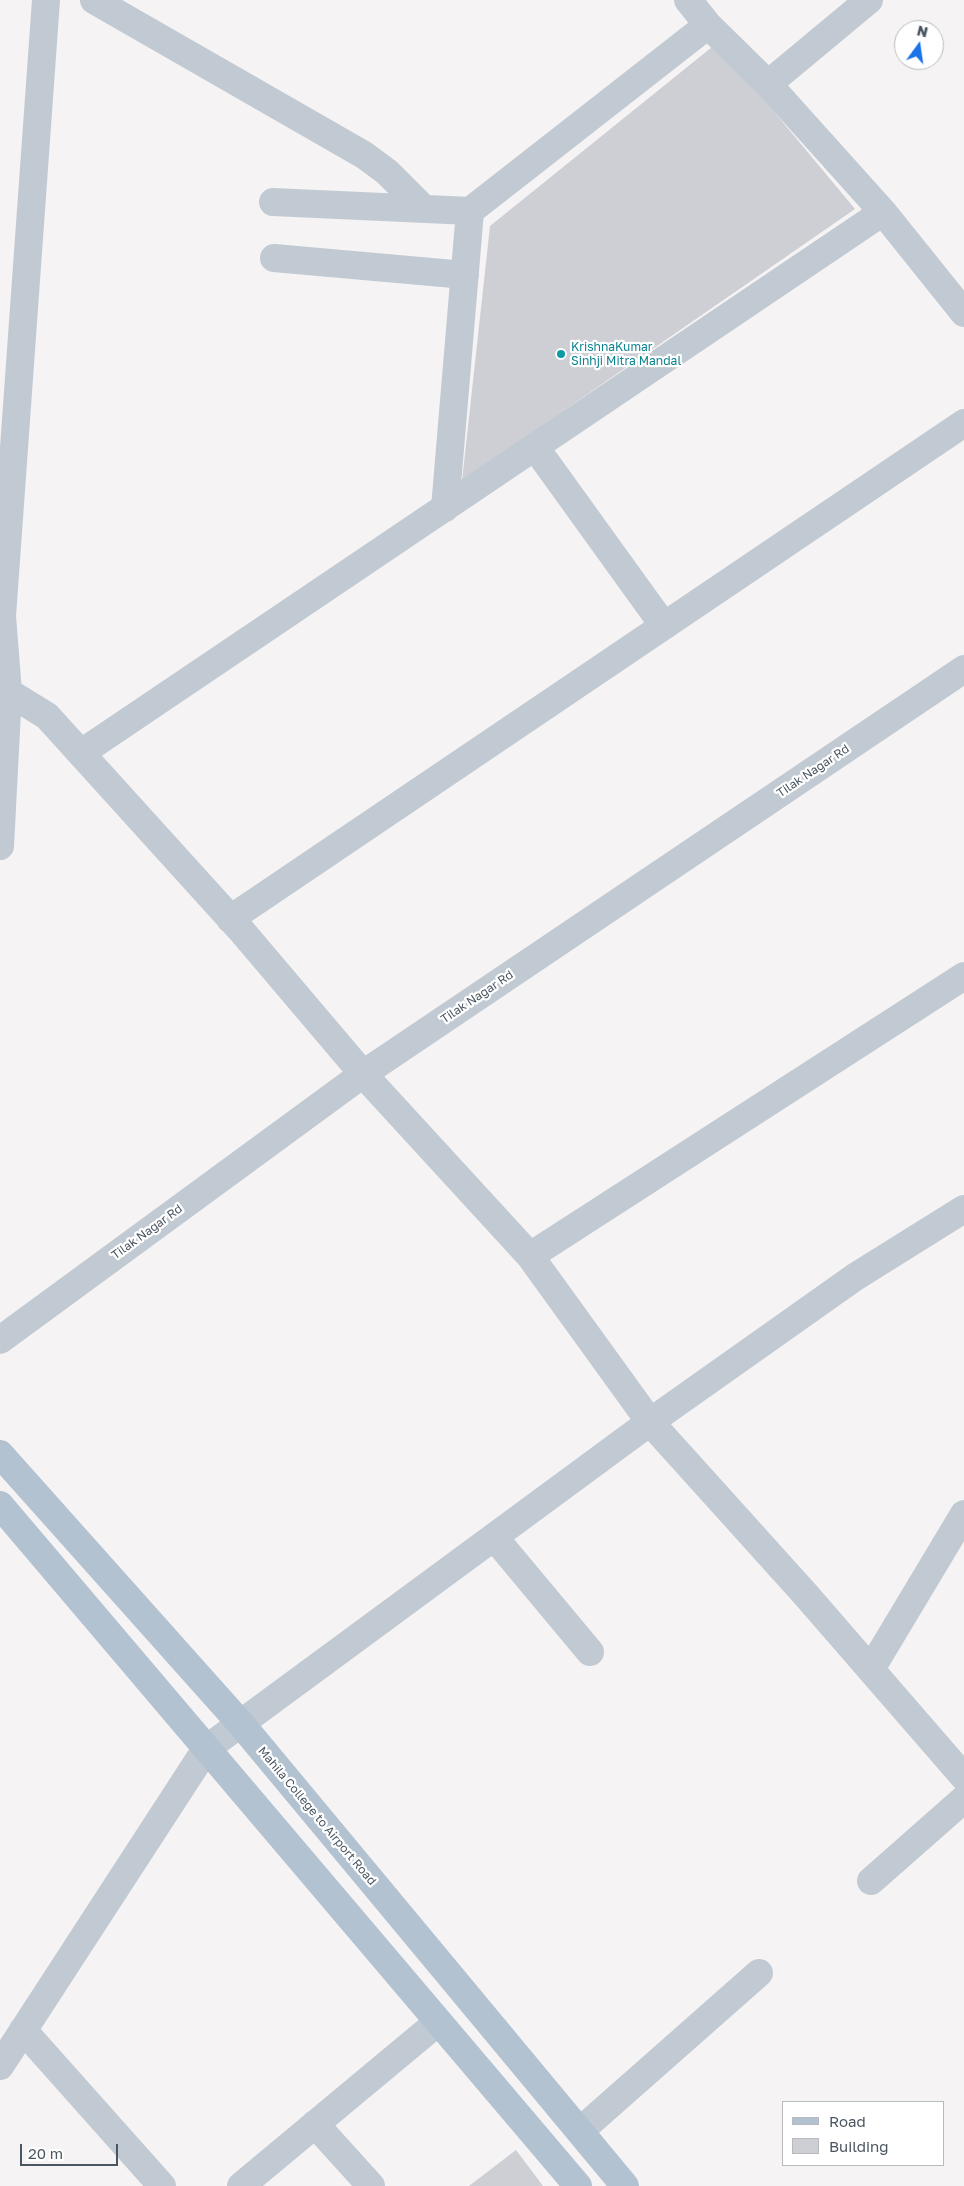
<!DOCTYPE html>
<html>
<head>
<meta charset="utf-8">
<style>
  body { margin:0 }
  #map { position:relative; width:964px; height:2186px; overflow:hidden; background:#f5f3f3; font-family:"Golos Text",sans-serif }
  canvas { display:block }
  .legend { position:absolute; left:782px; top:2101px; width:162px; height:65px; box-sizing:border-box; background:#fff; border:1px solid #b7bbc0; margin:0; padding:6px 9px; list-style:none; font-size:15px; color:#4a5661 }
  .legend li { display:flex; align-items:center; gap:10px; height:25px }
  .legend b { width:25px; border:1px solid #b7bbc0 }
  .north { position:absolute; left:894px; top:20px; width:50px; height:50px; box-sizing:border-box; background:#fff; border:1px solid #b7bbc0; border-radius:50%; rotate:14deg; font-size:14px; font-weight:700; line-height:20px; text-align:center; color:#4a5661 }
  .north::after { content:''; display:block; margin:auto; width:18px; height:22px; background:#1a73e8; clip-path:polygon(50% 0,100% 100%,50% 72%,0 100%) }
  .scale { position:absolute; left:20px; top:2144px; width:98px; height:22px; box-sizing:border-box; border:2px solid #4a5661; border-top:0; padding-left:6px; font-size:15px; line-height:18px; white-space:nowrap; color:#4a5661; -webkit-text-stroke:4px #fff; paint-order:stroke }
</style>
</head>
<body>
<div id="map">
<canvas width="964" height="2186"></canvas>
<ul class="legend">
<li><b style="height:6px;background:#b3c2d1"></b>Road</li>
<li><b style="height:14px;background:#cdcfd5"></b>Building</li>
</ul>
<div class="north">N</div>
<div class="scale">20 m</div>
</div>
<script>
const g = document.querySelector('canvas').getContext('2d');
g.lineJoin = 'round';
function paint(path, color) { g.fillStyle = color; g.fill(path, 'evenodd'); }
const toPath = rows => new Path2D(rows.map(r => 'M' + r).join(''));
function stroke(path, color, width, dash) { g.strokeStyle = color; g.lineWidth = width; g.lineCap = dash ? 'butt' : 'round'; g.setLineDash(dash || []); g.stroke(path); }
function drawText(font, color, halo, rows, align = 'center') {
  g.font = font + ' "Golos Text",sans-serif'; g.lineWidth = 4.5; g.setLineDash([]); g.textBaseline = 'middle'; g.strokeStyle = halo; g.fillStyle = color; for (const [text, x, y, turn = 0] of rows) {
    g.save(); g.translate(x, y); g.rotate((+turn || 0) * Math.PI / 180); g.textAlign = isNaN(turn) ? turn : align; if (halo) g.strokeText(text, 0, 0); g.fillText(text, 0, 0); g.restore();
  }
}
paint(toPath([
  [717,43,855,209,462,481,490,226],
  [516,2150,543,2186,469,2186]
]), '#cdcfd5');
stroke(toPath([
  [94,0,364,155,387,172,424,209],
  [688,0,708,25,768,84,883,212,964,313],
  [768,84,869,0],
  [273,202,470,211],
  [274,258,465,275],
  [535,447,664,626],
  [445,508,470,211,708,25],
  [8,692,47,716,240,929,363,1074,530,1256,650,1422,806,1595,964,1777],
  [81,753,883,212],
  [0,846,8,692,2,616,46,0],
  [230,919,964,423],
  [530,1256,964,976],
  [0,1340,363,1074,964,669],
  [494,1537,590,1652],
  [871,1669,964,1514],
  [871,1881,964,1799],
  [23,2030,162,2186],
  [0,2066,206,1749,650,1422,855,1277,964,1209],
  [315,2124,371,2186],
  [580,2131,759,1973],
  [241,2186,438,2022]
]), '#c1cad2', 28);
stroke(toPath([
  [0,1454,241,1724,625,2186],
  [0,1505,578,2186]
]), '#b3c2d1', 28);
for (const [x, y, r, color] of [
  [561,354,5,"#0f9aa8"]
]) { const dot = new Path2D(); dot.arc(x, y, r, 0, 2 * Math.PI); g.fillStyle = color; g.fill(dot); stroke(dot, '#fff', 2); }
drawText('12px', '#0d838f', '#fff', [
  ["KrishnaKumar",571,347],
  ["Sinhji Mitra Mandal",571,361]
], 'left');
drawText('12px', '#4a5661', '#fff', [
  ["Tilak Nagar Rd",813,771,-34],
  ["Tilak Nagar Rd",477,997,-34],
  ["Tilak Nagar Rd",147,1232,-36],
  ["Mahila College to Airport Road",317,1816,50]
]);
</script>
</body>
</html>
